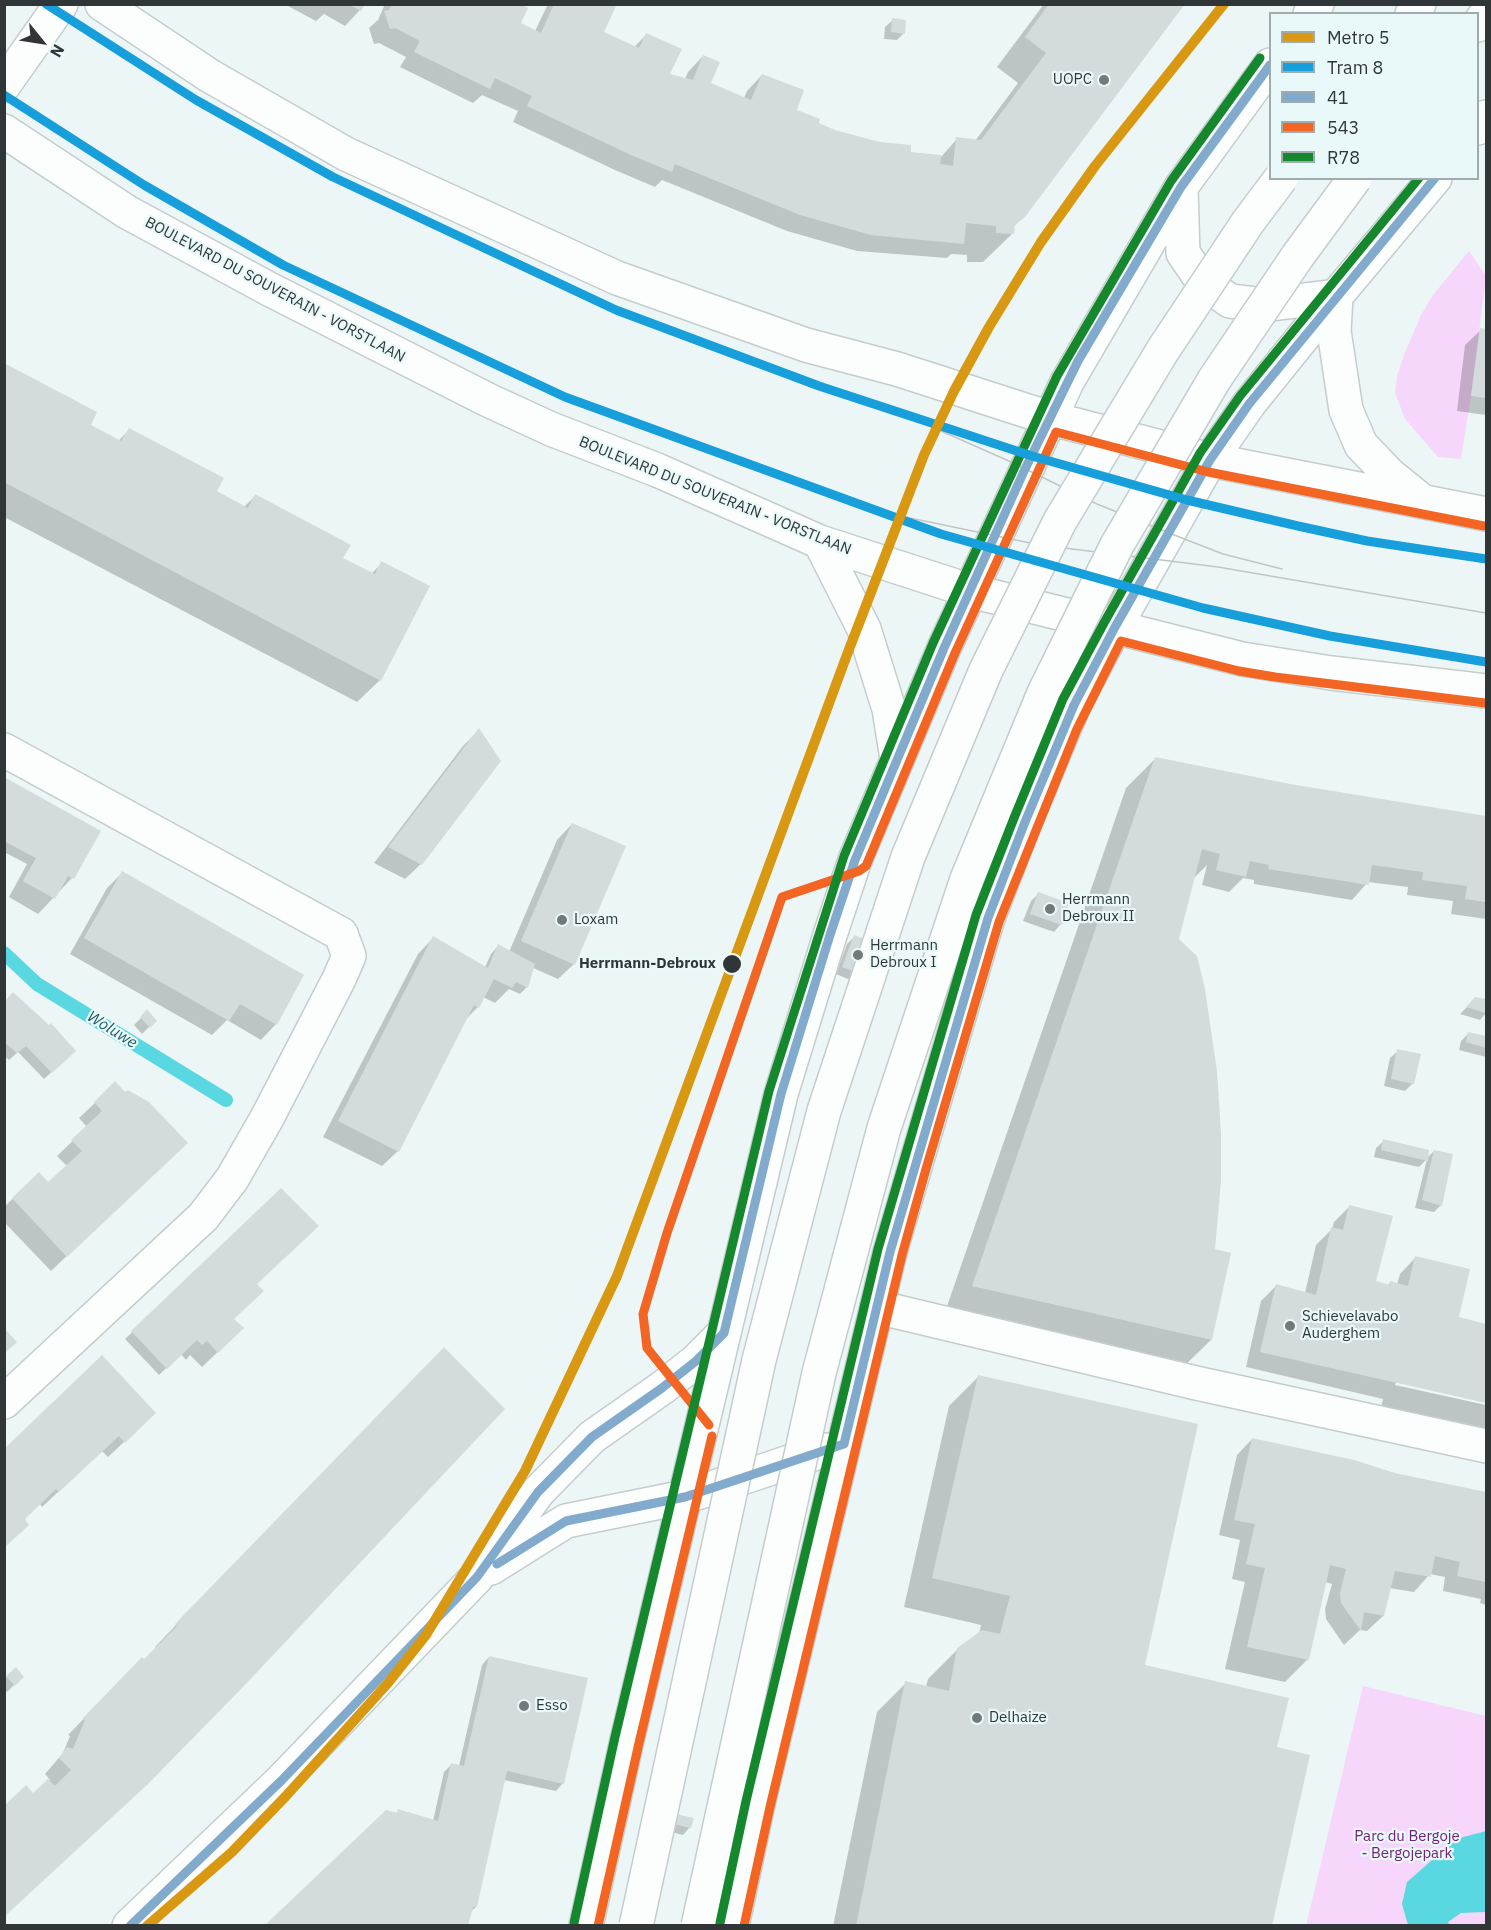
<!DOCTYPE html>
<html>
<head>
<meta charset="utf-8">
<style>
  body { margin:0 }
  #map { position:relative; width:1491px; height:1930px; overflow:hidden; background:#edf6f6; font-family:"IBM Plex Sans",sans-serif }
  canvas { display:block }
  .frame { position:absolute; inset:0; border:6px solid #303637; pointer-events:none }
  .legend { position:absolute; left:1269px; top:12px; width:210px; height:168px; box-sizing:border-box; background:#e9f9fa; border:2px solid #9fabac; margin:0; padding:8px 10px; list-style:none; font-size:18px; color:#303637 }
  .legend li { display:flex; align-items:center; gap:12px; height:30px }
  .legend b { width:30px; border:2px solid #9fabac }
  .north { position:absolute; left:12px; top:12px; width:60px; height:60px; -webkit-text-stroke:4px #e9f9fa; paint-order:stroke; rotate:120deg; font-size:16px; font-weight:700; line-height:24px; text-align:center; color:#303637 }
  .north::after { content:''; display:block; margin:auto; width:21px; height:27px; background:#303637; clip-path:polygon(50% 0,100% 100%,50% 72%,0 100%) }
</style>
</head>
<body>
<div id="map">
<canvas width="1491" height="1930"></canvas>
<div class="frame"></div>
<ul class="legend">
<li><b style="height:8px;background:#d89812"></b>Metro 5</li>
<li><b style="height:8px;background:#169fdb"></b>Tram 8</li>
<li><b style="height:8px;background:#82aacd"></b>41</li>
<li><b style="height:8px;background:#f26522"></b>543</li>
<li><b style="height:8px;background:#15882e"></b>R78</li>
</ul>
<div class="north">N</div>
</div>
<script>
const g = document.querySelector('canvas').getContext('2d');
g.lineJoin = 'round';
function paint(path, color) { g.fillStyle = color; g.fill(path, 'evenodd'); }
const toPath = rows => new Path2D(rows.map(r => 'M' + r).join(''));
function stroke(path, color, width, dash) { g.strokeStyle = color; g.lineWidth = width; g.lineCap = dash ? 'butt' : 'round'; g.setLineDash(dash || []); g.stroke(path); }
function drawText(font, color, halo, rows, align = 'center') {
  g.font = font + ' "IBM Plex Sans",sans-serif'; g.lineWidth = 4.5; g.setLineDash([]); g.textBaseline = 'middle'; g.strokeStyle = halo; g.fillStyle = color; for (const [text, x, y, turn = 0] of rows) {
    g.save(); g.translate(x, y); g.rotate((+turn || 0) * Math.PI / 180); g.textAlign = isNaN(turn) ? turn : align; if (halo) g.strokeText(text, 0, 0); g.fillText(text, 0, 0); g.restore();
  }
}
paint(toPath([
  [1469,251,1486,276,1471,396,1461,459,1438,457,1405,419,1395,393,1397,376,1404,355,1421,315,1433,295],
  [1363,1686,1486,1716,1486,1925,1306,1926]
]), '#f6d6fa');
paint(toPath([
  [1486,1831,1486,1915,1485,1912,1461,1913,1448,1922,1450,1925,1408,1925,1402,1904,1407,1882,1456,1839]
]), '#5ad8e1');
paint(toPath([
  [289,4,363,4,360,10,345,26,324,14,316,21,288,6],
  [385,4,517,4,519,24,535,31,548,4,615,4,602,33,634,47,647,34,668,75,685,79,688,72,703,56,709,84,744,98,747,91,762,75,795,110,834,132,909,153,941,157,957,139,975,141,1018,83,997,67,1044,4,1183,4,1024,216,1013,227,1013,233,983,262,967,262,967,255,951,254,947,258,857,251,787,231,662,180,655,187,615,170,513,122,518,111,482,95,473,103,400,67,406,57,379,43,374,44,369,28,378,20],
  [893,20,904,33,897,40,884,39,885,27],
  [1481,330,1486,331,1486,415,1457,411,1465,345],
  [4,365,89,425,118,441,129,430,215,492,244,507,255,496,341,558,371,574,382,563,380,680,357,702,4,517],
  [478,731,421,864,405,879,374,863,463,746],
  [1155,759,1290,786,1486,818,1486,919,1451,914,1453,901,1407,895,1408,887,1368,882,1352,900,1254,884,1254,880,1243,878,1229,892,1202,885,1207,865,1192,880,1178,939,1213,1251,1211,1340,1181,1369,944,1315,1126,788],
  [4,778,72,878,38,914,9,897,27,864,4,852],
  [572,824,574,964,558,979,533,968,527,987,520,994,509,989,495,1003,483,997,478,1007,464,1021,398,1151,382,1166,323,1137,418,954,433,938,485,967,491,954,498,946,509,952,557,840],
  [122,873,276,1024,261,1040,227,1020,212,1035,70,954,107,888],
  [1038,894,1061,924,1054,932,1023,921,1031,901],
  [854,937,855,982,836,974,847,944],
  [1476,998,1486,1000,1486,1013,1480,1020,1460,1014],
  [4,1003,67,1058,44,1079,18,1052,9,1060,4,1056],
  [147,1012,155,1021,142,1034,134,1025],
  [1469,1033,1486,1038,1486,1057,1459,1050,1461,1041],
  [1398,1051,1413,1083,1405,1091,1384,1086,1390,1058],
  [115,1084,170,1158,51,1271,4,1222,4,1207,39,1174,48,1184,67,1166,57,1156,87,1127,79,1118],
  [1384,1141,1426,1159,1434,1151,1441,1205,1434,1212,1415,1208,1427,1159,1419,1167,1374,1157,1376,1148],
  [281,1190,233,1319,226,1344,202,1367,190,1355,186,1360,181,1354,159,1375,125,1339],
  [1349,1207,1374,1282,1387,1286,1390,1283,1397,1284,1400,1274,1415,1258,1457,1318,1486,1325,1486,1402,1396,1382,1395,1385,1486,1405,1486,1428,1484,1430,1381,1407,1383,1399,1246,1367,1261,1301,1276,1286,1305,1293,1316,1245,1332,1229,1334,1222],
  [102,1357,139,1428,108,1457,102,1451,42,1507,40,1504,23,1519,4,1547],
  [978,1377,1143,1666,1276,1749,1270,1926,833,1926,877,1712,906,1683,926,1687,928,1679,958,1649,979,1634,981,1625,904,1607,949,1406],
  [1252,1439,1395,1474,1486,1494,1486,1605,1480,1603,1481,1599,1443,1591,1445,1577,1430,1574,1414,1592,1389,1588,1383,1616,1367,1631,1360,1630,1344,1645,1326,1619,1325,1609,1332,1584,1325,1582,1308,1659,1285,1682,1225,1669,1245,1582,1232,1579,1240,1540,1219,1535,1237,1455],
  [285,1511,147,1783,33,1795,50,1780,45,1774,63,1753,70,1736,68,1735,142,1659,144,1661,156,1648,155,1647],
  [489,1657,563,1783,556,1791,504,1780,476,1907,470,1912,396,1814,399,1811,433,1821,444,1772,452,1764,459,1766,482,1665],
  [15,1669,22,1677,7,1692,4,1689,4,1680],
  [676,1816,690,1827,683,1835,667,1831]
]), '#0003');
stroke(toPath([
  [4,953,37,984,226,1100]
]), '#5ad8e1', 14);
paint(toPath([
  [392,4,521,4,528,8,521,23,541,33,554,4,617,4,604,32,639,48,646,33,682,49,670,74,693,80,703,55,720,62,711,83,751,100,762,74,804,90,797,110,820,119,819,123,835,130,880,142,911,145,911,152,941,155,940,164,953,166,956,137,981,140,1046,53,1025,37,1049,4,1185,4,1025,217,1015,225,1014,234,996,233,996,226,966,223,964,244,871,235,800,215,675,164,672,172,631,155,527,106,532,96,495,78,490,89,414,52,420,41,395,28,390,29,384,11,389,10],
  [350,5,365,5,361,11],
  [892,18,906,20,905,34,891,32],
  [1480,328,1486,329,1486,398,1471,396],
  [4,363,97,412,91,425,121,441,129,428,224,478,217,491,248,508,255,494,351,545,343,558,375,574,381,561,430,586,381,681,4,482],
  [479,728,501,761,422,865,388,847],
  [1155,757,1290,784,1486,816,1486,902,1465,899,1467,886,1422,880,1423,872,1372,865,1369,885,1268,869,1269,865,1250,861,1246,877,1216,870,1220,854,1202,849,1179,939,1197,956,1205,989,1217,1071,1221,1133,1221,1181,1215,1249,1231,1253,1212,1340,972,1286],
  [4,777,101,831,74,879,68,876,55,899,23,881,36,858,4,841],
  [572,823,626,846,575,965,521,941],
  [122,871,304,975,277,1025,240,1004,229,1021,84,938],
  [1038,892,1069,903,1062,925,1030,914],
  [854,935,875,943,863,975,842,967],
  [433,936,488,968,498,944,535,964,528,988,516,982,512,988,494,979,479,1008,474,1005,399,1152,338,1121],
  [13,992,49,1025,51,1023,76,1051,52,1073,26,1046,17,1053,4,1042,4,1002],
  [1475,997,1486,999,1486,1013,1466,1007],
  [147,1009,157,1021,150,1028,140,1017],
  [1468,1032,1486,1036,1486,1048,1466,1042],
  [1397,1049,1421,1054,1414,1084,1391,1079],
  [115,1081,125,1092,128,1090,149,1102,188,1143,67,1257,12,1198,39,1172,48,1182,82,1151,71,1140,102,1111,94,1102],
  [1383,1139,1429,1150,1428,1161,1381,1150],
  [1434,1150,1453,1154,1442,1206,1422,1200],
  [281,1188,319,1226,257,1284,264,1291,234,1319,244,1328,218,1353,207,1341,202,1345,197,1340,167,1369,131,1331],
  [1349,1205,1393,1216,1376,1281,1390,1285,1390,1281,1408,1286,1415,1256,1470,1269,1459,1317,1486,1324,1486,1403,1260,1352,1276,1284,1316,1295,1331,1227,1343,1230],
  [4,1328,17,1342,4,1354],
  [444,1347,505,1409,243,1687,148,1784,4,1917,4,1806,26,1785,33,1793,48,1779,55,1786,71,1770,59,1758,67,1747,73,1749,85,1720,82,1719,142,1657,144,1659,177,1626,175,1624],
  [102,1355,156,1413,125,1443,119,1436,59,1492,56,1489,25,1519,29,1525,4,1548,4,1449],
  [978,1375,1198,1424,1145,1665,1289,1698,1277,1747,1310,1755,1272,1926,856,1926,905,1681,949,1691,957,1648,982,1630,1000,1634,1010,1596,932,1578],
  [1252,1438,1354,1460,1395,1473,1486,1492,1486,1582,1457,1576,1460,1562,1435,1556,1431,1577,1395,1571,1384,1616,1364,1612,1361,1631,1341,1603,1340,1593,1346,1569,1330,1565,1309,1660,1247,1647,1265,1568,1246,1564,1255,1524,1234,1520],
  [489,1656,588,1678,564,1784,507,1771,477,1907,473,1907,468,1926,264,1926,386,1810,397,1813,398,1809,438,1821,451,1763,464,1766],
  [16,1667,24,1677,15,1686,6,1676],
  [676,1814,694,1818,691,1828,673,1824]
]), '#d4dbdc');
const minor = toPath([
  [4,85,61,4],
  [4,750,341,934,349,956,339,979,267,1118,232,1179,203,1217,4,1402],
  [877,1307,1196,1383,1486,1446],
  [491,1568,566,1521,685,1497],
  [129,1926,281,1781,477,1577,538,1492,592,1437,662,1388,696,1361,724,1333]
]);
const major = toPath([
  [102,4,210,76,346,154,617,278,806,345,897,369,1049,418,1210,460,1486,514],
  [1310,14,1317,4],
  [1478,128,1486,117],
  [4,131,127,212,269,289,488,400,551,429,657,470,820,542,971,591,1242,659,1331,673,1486,691],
  [1181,187,1183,253,1203,282,1230,301,1264,305,1336,296,1334,331,1346,410,1361,445,1390,475,1421,500],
  [820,542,864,629,889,709,897,759],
  [685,1497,825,1450],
  [586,1926,627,1740,781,1094,830,935,855,860,944,648,1067,382,1181,187,1270,65],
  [732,1926,758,1804,890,1252,988,918,1025,822,1074,705,1115,627,1210,460,1249,404,1336,296,1435,178]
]);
const highway = toPath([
  [1412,14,1419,4],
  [1478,25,1486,14]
]);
stroke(minor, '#c5cccc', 36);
stroke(major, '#c5cccc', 36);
stroke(highway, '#c5cccc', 36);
stroke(minor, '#fcfefe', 33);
stroke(major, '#fcfefe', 33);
stroke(highway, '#fcfefe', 33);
stroke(toPath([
  [894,410,1011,462,1097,504,1169,533,1223,554,1282,569],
  [881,512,1040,545,1218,567,1486,613]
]), '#c2c5c5', 1.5);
const highwayBridge = toPath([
  [636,1926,759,1360,824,1111,908,857,986,670,1060,521,1163,350,1248,222,1281,178],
  [698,1926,819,1373,884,1128,967,879,1044,693,1117,545,1214,380,1297,257,1355,178]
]);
stroke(highwayBridge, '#c5cccc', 36, []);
stroke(highwayBridge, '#fcfefe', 33);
stroke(toPath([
  [844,1444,890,1252,988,918,1025,822,1074,705,1115,627,1210,460,1249,404,1435,178],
  [497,1564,566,1521,685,1497,844,1444],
  [130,1926,281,1781,477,1577,538,1492,592,1437,662,1388,696,1361,724,1333,781,1094,830,935,855,860,944,648,1025,469,1078,361,1181,187,1270,65]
]), '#82aacd', 9);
stroke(toPath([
  [709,1425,647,1348,643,1314,667,1233,782,897,859,871,866,866,955,653,1056,432,1208,472,1484,526],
  [598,1926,639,1743,712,1436],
  [744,1926,770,1807,856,1447,902,1255,926,1169,999,922,1077,729,1121,641,1239,671,1275,677,1485,703]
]), '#f26522', 9);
stroke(toPath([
  [574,1923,615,1737,769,1091,844,856,933,643,1057,376,1171,181,1260,58],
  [720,1923,746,1801,878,1249,976,915,1014,818,1063,699,1105,621,1200,453,1240,396,1419,178]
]), '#15882e', 9);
stroke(toPath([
  [46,4,196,100,333,177,616,310,819,386,1032,456,1187,500,1298,526,1367,541,1486,559],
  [4,95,144,185,283,265,565,397,941,534,1203,608,1330,636,1486,662]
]), '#169fdb', 9);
stroke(toPath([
  [147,1926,232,1852,286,1796,388,1683,426,1635,525,1471,617,1276,848,652,924,455,954,391,989,327,1041,242,1095,166,1224,4]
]), '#d89812', 10);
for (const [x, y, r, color] of [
  [1104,80,6,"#72797a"],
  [1050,909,6,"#72797a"],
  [562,920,6,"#72797a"],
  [858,955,6,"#72797a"],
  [732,964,10,"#303637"],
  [1290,1326,6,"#72797a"],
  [524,1706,6,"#72797a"],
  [977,1718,6,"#72797a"]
]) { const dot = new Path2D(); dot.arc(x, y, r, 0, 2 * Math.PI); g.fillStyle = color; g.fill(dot); stroke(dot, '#e9f9fa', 2); }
drawText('15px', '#303637', '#e9f9fa', [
  ["UOPC",1092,80,"right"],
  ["Herrmann",1062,900],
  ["Debroux II",1062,917],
  ["Loxam",574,920],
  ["Herrmann",870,946],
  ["Debroux I",870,963],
  ["Schievelavabo",1302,1317],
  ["Auderghem",1302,1334],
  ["Esso",536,1706],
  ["Delhaize",989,1718]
], 'left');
drawText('15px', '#303637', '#e9f9fa', [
  ["BOULEVARD DU SOUVERAIN - VORSTLAAN",275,290,28],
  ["BOULEVARD DU SOUVERAIN - VORSTLAAN",715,496,22]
]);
drawText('bold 15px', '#303637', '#e9f9fa', [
  ["Herrmann-Debroux",716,964]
], 'right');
drawText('15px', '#742078', '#e9f9fa', [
  ["Parc du Bergoje",1407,1837],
  ["- Bergojepark",1407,1854]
]);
drawText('italic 16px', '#1d5c61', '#e9f9fa', [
  ["Woluwe",112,1030,32]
]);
</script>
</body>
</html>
